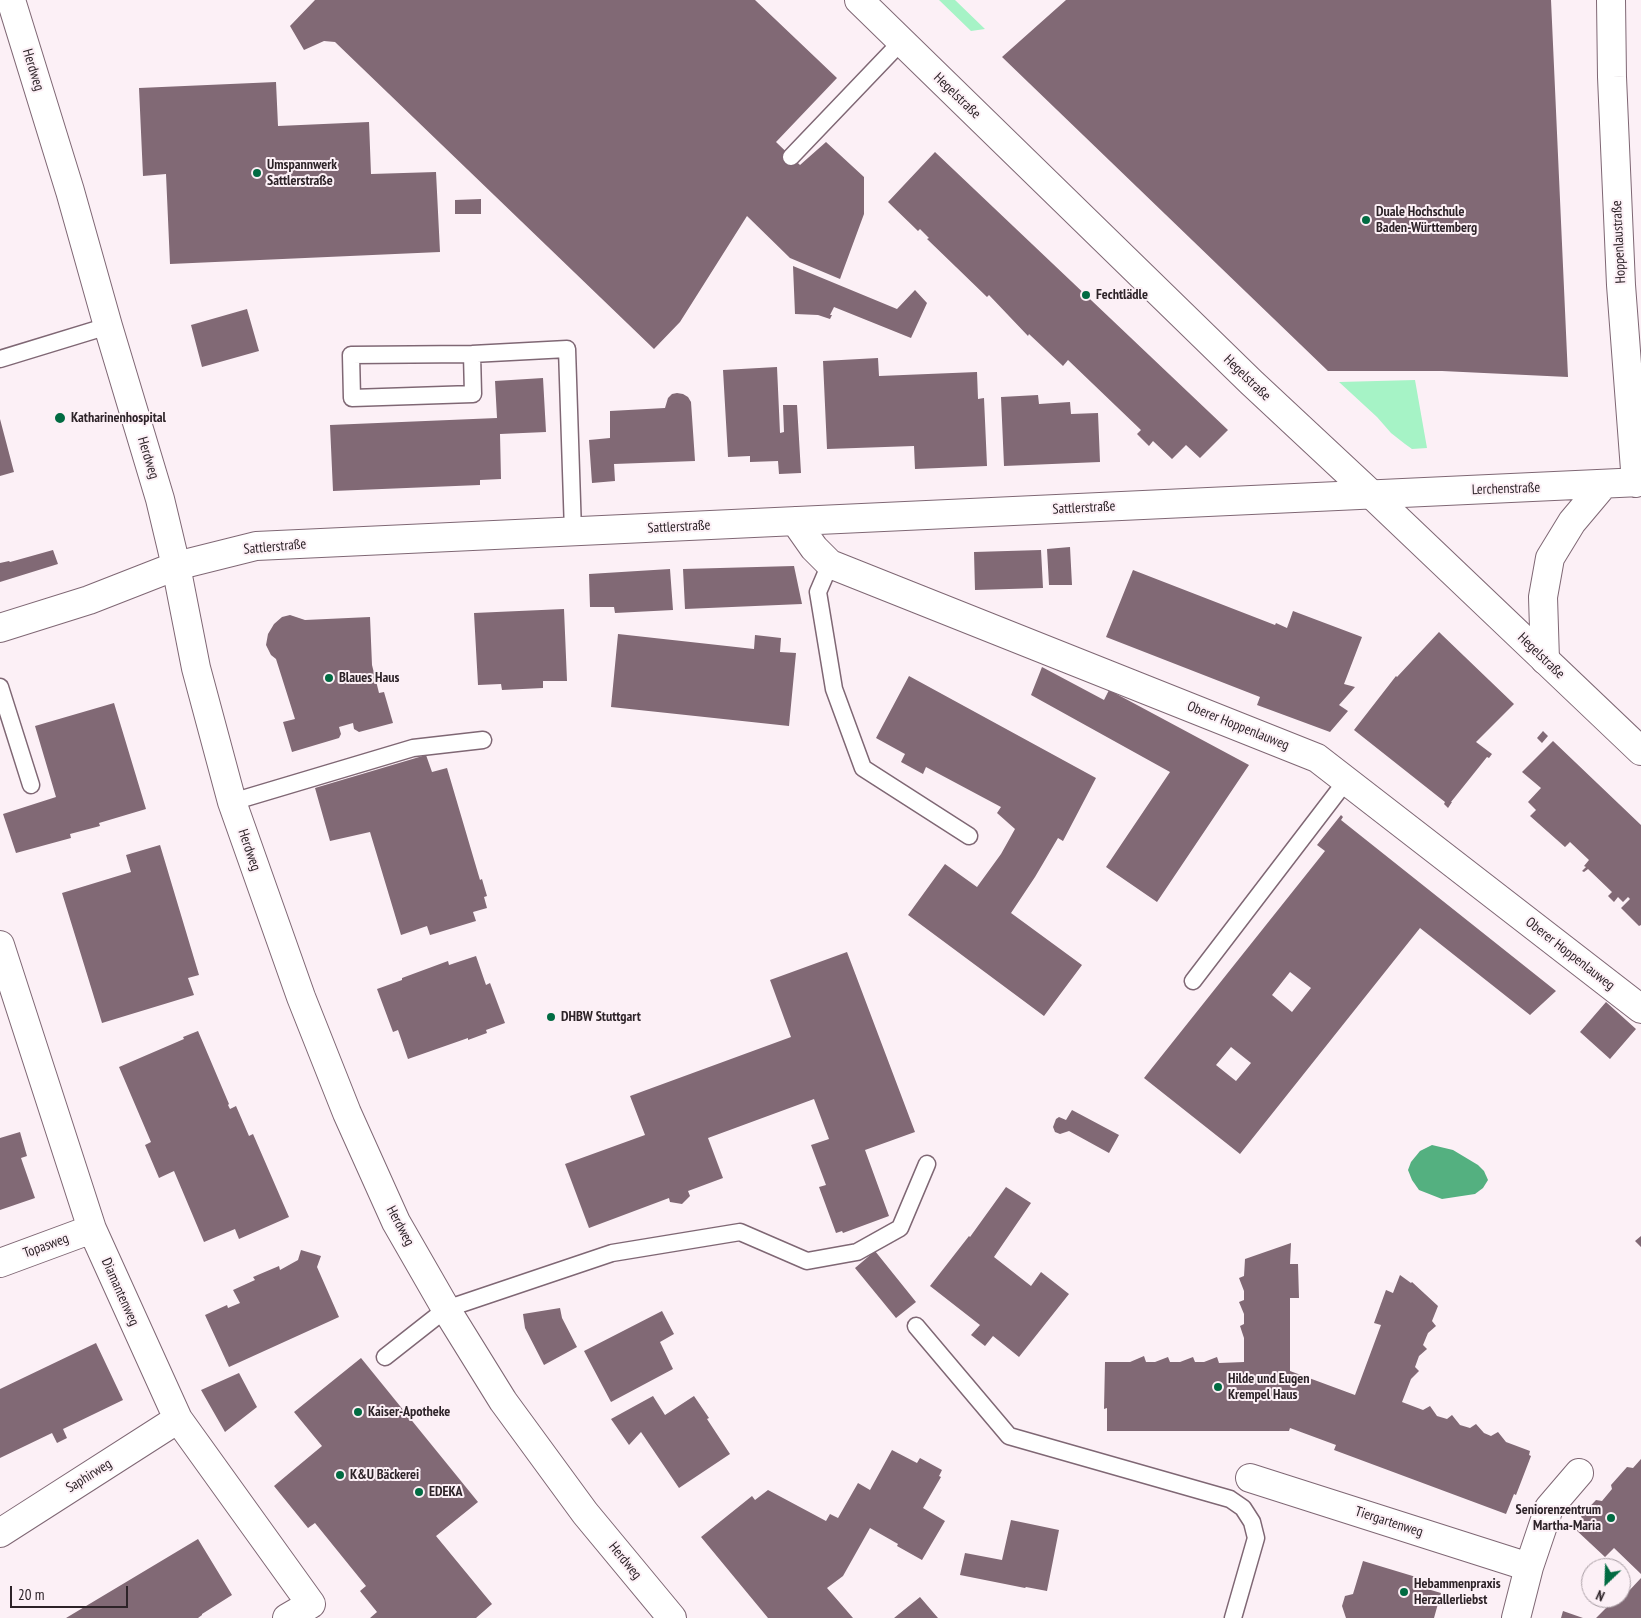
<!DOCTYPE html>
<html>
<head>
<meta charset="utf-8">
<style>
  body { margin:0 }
  #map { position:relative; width:1641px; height:1618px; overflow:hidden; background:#fcf0f6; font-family:"PT Sans Narrow",sans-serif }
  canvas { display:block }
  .north { position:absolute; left:1581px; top:1558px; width:50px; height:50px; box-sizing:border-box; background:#fcf0f6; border:1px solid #a99ea4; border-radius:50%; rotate:204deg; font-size:14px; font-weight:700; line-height:20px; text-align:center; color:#2d2328 }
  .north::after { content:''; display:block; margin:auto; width:18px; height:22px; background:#016b42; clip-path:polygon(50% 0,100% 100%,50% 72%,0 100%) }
  .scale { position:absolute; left:10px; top:1586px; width:118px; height:22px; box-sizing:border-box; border:2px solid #2d2328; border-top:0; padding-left:6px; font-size:15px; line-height:18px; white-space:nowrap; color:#2d2328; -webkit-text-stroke:4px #fcf0f6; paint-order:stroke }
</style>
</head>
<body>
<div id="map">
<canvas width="1641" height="1618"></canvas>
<div class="north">N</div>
<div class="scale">20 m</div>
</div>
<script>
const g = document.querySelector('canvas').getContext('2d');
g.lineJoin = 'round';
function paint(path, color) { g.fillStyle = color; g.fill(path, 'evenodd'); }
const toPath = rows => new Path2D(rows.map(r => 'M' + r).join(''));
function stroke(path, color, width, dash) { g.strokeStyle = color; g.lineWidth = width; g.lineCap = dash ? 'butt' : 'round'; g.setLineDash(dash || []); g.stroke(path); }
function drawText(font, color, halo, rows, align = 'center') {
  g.font = font + ' "PT Sans Narrow",sans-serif'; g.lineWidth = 4; g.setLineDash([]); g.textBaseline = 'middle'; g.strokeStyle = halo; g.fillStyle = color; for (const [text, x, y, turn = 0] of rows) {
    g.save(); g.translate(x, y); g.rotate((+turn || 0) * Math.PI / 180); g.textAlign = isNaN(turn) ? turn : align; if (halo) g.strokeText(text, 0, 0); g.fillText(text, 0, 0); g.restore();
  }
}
paint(toPath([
  [939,0,955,0,985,29,971,31],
  [1415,380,1427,448,1412,449,1405,444,1391,433,1377,417,1339,382]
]), '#a6f3c6');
paint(toPath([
  [1432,1145,1453,1150,1478,1165,1484,1171,1488,1180,1483,1188,1475,1194,1442,1199,1419,1190,1412,1180,1408,1170,1411,1162,1420,1151]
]), '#54b080');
paint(toPath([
  [315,0,755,0,837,78,776,142,800,165,826,142,864,177,864,214,840,279,790,258,747,216,680,322,654,349,335,42,324,41,304,50,290,26],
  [1066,0,1551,0,1568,377,1442,371,1328,371,1002,57],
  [276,82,278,126,369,122,371,174,436,172,440,252,170,264,166,174,143,176,139,88],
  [935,152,1228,430,1200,458,1186,445,1172,459,1153,441,1149,446,1137,434,1141,430,1068,360,1063,366,1029,334,1028,336,989,295,987,297,956,267,927,239,929,238,920,229,918,231,888,202],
  [481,199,481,214,455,214,455,200],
  [793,266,897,309,915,290,927,303,911,338,834,307,830,315,832,315,830,319,818,315,795,314],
  [247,309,259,351,202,367,191,325],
  [878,358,879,376,977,372,978,399,984,398,987,466,915,469,914,446,827,449,823,361],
  [777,367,780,433,784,432,783,405,797,405,801,473,779,474,778,461,750,462,750,456,728,457,723,370],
  [543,378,546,432,500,434,501,479,480,480,480,485,333,491,330,425,497,418,495,381],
  [677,393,683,394,688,397,691,402,695,461,614,464,615,481,592,483,589,440,610,438,610,411,665,408,668,398,672,394],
  [1038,395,1039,404,1070,402,1071,414,1098,413,1100,462,1004,466,1001,397],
  [0,419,14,472,0,476],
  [1070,547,1072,585,1049,585,1047,549],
  [53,550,58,564,0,582,0,563,9,561,10,562],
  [1041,550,1043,588,975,590,974,552],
  [794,566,802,604,685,609,683,569],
  [670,569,673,610,615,613,614,607,590,607,589,574],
  [1133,570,1275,625,1276,623,1287,628,1293,611,1362,637,1344,684,1355,687,1339,705,1348,711,1330,732,1257,705,1260,697,1106,637],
  [564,609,567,681,543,681,543,688,502,690,501,684,478,685,474,613],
  [290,615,305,620,370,617,372,665,379,693,384,692,393,723,359,732,354,729,353,723,339,727,341,734,339,738,292,752,283,722,295,719,276,659,271,655,266,645,268,634,274,624,282,617],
  [1439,632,1514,704,1476,742,1492,754,1489,758,1487,757,1451,802,1452,802,1448,808,1444,804,1445,802,1354,730,1396,676,1397,677],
  [618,634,754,649,755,635,781,638,780,652,796,653,789,726,611,707],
  [1042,667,1104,700,1109,690,1249,765,1157,902,1106,867,1170,772,1031,695],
  [909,676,1096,778,1063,841,1058,838,1035,877,1011,913,1082,965,1044,1016,908,915,945,864,977,887,1001,854,1015,829,997,813,1001,807,926,767,923,774,901,762,905,754,876,738],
  [114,703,146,809,99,823,100,826,70,834,71,838,16,853,3,814,56,797,35,726],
  [1543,731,1548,736,1542,743,1537,738],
  [1553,741,1641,825,1641,925,1639,926,1621,908,1630,899,1628,897,1623,902,1618,897,1614,902,1608,896,1612,892,1588,869,1584,872,1582,871,1586,867,1584,866,1589,860,1570,842,1565,847,1530,816,1536,810,1528,802,1541,788,1522,772],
  [426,755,432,772,447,768,480,880,482,879,487,896,484,897,487,908,473,912,476,921,430,935,427,926,401,935,370,832,330,841,315,788],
  [1341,815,1343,817,1341,820,1556,991,1530,1015,1420,928,1240,1154,1144,1078,1325,851,1317,845],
  [1290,972,1311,988,1292,1012,1272,995],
  [1231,1047,1251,1063,1236,1081,1216,1065],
  [160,845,199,975,188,978,194,995,102,1023,62,893,131,872,126,855],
  [847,952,915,1132,865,1150,889,1216,843,1233,842,1231,836,1233,819,1187,826,1185,811,1145,829,1139,814,1099,708,1138,723,1178,688,1191,690,1196,682,1204,670,1202,669,1198,589,1228,565,1164,645,1135,630,1096,791,1037,770,980],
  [476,956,486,985,490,983,505,1023,486,1030,487,1033,468,1040,468,1038,408,1059,398,1030,393,1032,377,989,402,980,402,978,448,961,449,965],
  [1606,1002,1636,1029,1610,1059,1580,1032],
  [198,1031,229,1104,228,1105,230,1109,236,1106,249,1136,253,1134,289,1217,239,1239,235,1229,204,1242,174,1171,159,1178,145,1145,151,1142,119,1067,184,1039,183,1037],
  [1072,1110,1119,1135,1109,1153,1069,1131,1060,1134,1055,1132,1053,1127,1056,1119,1059,1117,1066,1120],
  [20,1132,27,1156,21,1158,35,1198,0,1210,0,1138],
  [1006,1187,1031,1203,994,1257,1031,1286,1041,1272,1069,1294,1019,1357,993,1336,985,1346,971,1335,980,1325,930,1286,969,1236,970,1237],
  [1641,1236,1641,1247,1635,1241],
  [1291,1243,1290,1264,1298,1264,1299,1298,1290,1298,1290,1371,1355,1395,1381,1325,1374,1323,1386,1290,1393,1293,1400,1275,1411,1283,1412,1282,1438,1306,1432,1321,1436,1326,1428,1333,1423,1345,1427,1349,1419,1356,1415,1367,1419,1371,1411,1379,1402,1402,1423,1410,1430,1406,1437,1416,1447,1419,1452,1415,1460,1425,1470,1428,1476,1424,1484,1433,1491,1436,1498,1432,1506,1442,1530,1451,1529,1455,1531,1456,1516,1495,1514,1494,1506,1514,1334,1450,1336,1445,1290,1428,1289,1431,1107,1431,1107,1408,1104,1409,1105,1362,1130,1362,1144,1356,1146,1362,1155,1362,1168,1357,1170,1362,1180,1362,1193,1357,1195,1362,1204,1362,1217,1357,1219,1363,1244,1362,1244,1338,1240,1326,1244,1324,1244,1314,1239,1302,1244,1300,1244,1291,1239,1278,1244,1276,1245,1259],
  [301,1250,321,1256,317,1267,339,1317,229,1367,205,1315,227,1305,228,1308,240,1303,233,1290,255,1280,253,1277,279,1266,280,1270,298,1260],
  [875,1251,916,1302,896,1318,855,1268],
  [560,1308,562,1318,577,1347,544,1365,525,1328,523,1314],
  [662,1311,674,1334,660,1342,673,1369,611,1402,584,1351],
  [96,1343,123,1400,63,1429,67,1438,57,1443,52,1433,0,1458,0,1389],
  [361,1358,478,1502,436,1536,492,1604,476,1618,370,1618,377,1612,360,1591,366,1586,315,1523,308,1528,274,1486,322,1446,294,1412],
  [239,1373,257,1407,225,1432,201,1390],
  [653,1396,665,1415,694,1396,709,1418,707,1419,730,1454,679,1488,641,1432,629,1445,611,1419],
  [892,1450,917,1463,920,1458,942,1470,939,1476,941,1477,923,1508,945,1521,922,1560,897,1546,898,1544,870,1528,843,1576,827,1588,853,1618,768,1618,701,1537,752,1496,755,1500,768,1490,826,1521,830,1514,838,1518,858,1483,870,1490],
  [1641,1459,1641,1574,1614,1548,1605,1557,1575,1529,1583,1521,1581,1516,1596,1500,1602,1501,1612,1489,1611,1485,1627,1467,1633,1468],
  [1011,1520,1059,1530,1047,1591,1026,1587,1025,1588,960,1575,965,1553,1002,1560],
  [198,1539,232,1595,202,1614,202,1615,198,1618,66,1618],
  [1363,1561,1416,1577,1414,1585,1441,1593,1434,1618,1346,1618,1342,1606,1345,1596,1353,1594],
  [1641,1578,1641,1618,1596,1618,1607,1607,1603,1598,1621,1598,1621,1592,1627,1593],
  [920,1597,938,1618,894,1618],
  [1563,1611,1583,1618,1561,1618]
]), '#816975');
const service = toPath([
  [791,157,901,42],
  [472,354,473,394,352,398,351,355,472,354,567,349,573,532],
  [0,359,108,326],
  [830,564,818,592,834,689,863,768,969,836],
  [0,687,31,785],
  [232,802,413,748,483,740],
  [1193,981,1346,781],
  [916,1326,1009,1436,1230,1499,1243,1508,1252,1522,1256,1538,1233,1618],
  [385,1357,446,1309,612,1253,740,1232,807,1261,857,1252,900,1228,927,1164]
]);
const minor = toPath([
  [1611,0,1612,77,1621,285,1636,483],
  [795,521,814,548,830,564,1317,758,1641,1009],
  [0,628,89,600,176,566,256,546,1641,482],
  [1545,660,1543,597,1550,558,1572,522,1604,484],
  [0,945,92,1229,178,1419,311,1604,287,1618],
  [0,1263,92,1229],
  [1250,1478,1529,1567],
  [0,1533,178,1419],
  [1516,1618,1529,1567,1549,1508,1579,1473]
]);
const tertiary = toPath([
  [11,0,70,191,108,326,160,499,176,566,196,668,232,802,301,997,347,1113,396,1222,446,1309,503,1401,585,1513,672,1618],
  [859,0,1251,382,1371,494,1641,751]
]);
stroke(service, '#7f6774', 19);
stroke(minor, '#7f6774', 30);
stroke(tertiary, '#7f6774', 30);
stroke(service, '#fff', 16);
stroke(minor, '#fff', 28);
stroke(tertiary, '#fff', 28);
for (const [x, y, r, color] of [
  [257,173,5,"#016b42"],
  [1366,220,5,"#016b42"],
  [1086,295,5,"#016b42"],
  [60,418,6,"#016b42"],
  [329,678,5,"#016b42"],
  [551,1017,5,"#016b42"],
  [1218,1387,5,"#016b42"],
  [358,1412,5,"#016b42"],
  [340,1475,5,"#016b42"],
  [419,1492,5,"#016b42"],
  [1611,1518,5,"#016b42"],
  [1404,1592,5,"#016b42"]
]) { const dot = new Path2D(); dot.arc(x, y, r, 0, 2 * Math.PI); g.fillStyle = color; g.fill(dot); stroke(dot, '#fcf0f6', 2); }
drawText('14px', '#2d2328', '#fcf0f6', [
  ["Herdweg",33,70,73],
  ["Hegelstraße",957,96,44],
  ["Hoppenlaustraße",1619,242,-93],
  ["Hegelstraße",1247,378,44],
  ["Herdweg",148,458,73],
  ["Lerchenstraße",1506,489,-2],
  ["Sattlerstraße",1084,508,-3],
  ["Sattlerstraße",679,527,-3],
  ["Sattlerstraße",275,547,-5],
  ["Hegelstraße",1541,656,44],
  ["Oberer Hoppenlauweg",1238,726,22],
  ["Herdweg",249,850,71],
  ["Oberer Hoppenlauweg",1570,954,38],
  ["Herdweg",400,1226,62],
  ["Topasweg",46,1246,-20],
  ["Diamantenweg",120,1292,66],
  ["Saphirweg",89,1476,-32],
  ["Tiergartenweg",1389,1522,18],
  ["Herdweg",625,1561,51]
]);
drawText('bold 14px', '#2d2328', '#fcf0f6', [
  ["Umspannwerk",267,165],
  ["Sattlerstraße",267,181],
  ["Duale Hochschule",1376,212],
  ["Baden-Württemberg",1376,228],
  ["Fechtlädle",1096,295],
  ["Katharinenhospital",71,418],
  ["Blaues Haus",339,678],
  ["DHBW Stuttgart",561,1017],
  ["Hilde und Eugen",1228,1379],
  ["Krempel Haus",1228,1395],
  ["Kaiser-Apotheke",368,1412],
  ["K&U Bäckerei",350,1475],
  ["EDEKA",429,1492],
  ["Seniorenzentrum",1601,1510,"right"],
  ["Martha-Maria",1601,1526,"right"],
  ["Hebammenpraxis",1414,1584],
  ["Herzallerliebst",1414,1600]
], 'left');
</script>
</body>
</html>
